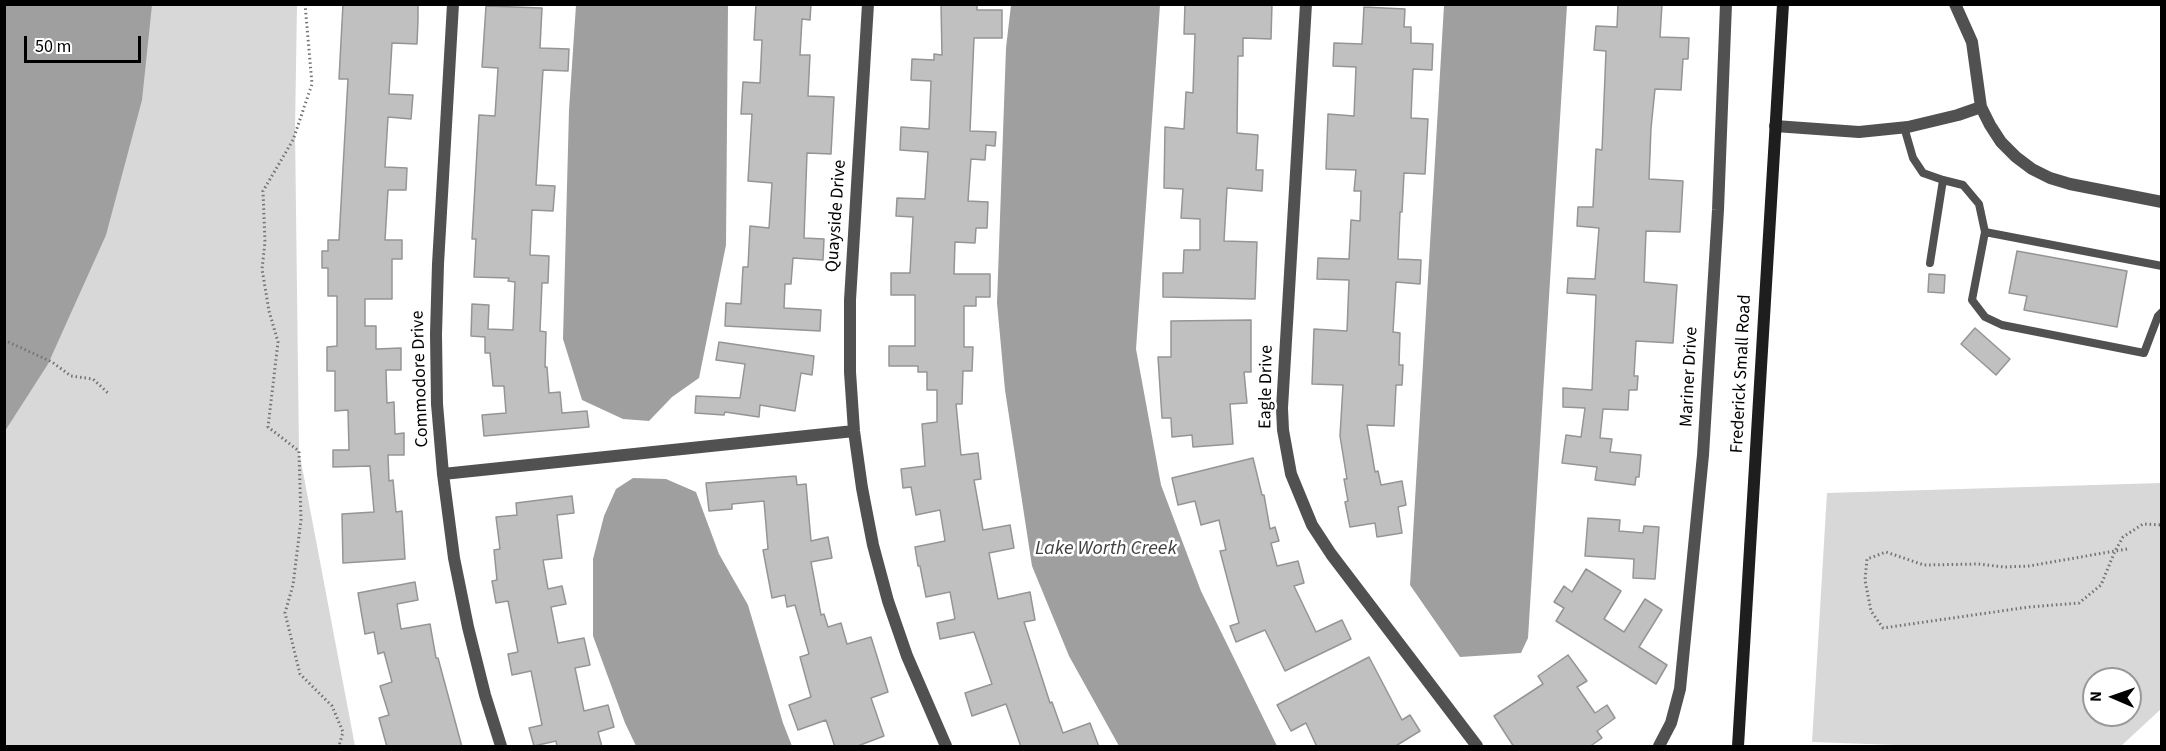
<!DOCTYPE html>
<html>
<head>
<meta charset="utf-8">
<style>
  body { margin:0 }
  #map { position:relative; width:2166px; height:751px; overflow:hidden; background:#fff; font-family:"Source Sans 3",sans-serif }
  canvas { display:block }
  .frame { position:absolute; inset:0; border:6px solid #000; pointer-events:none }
  .north { position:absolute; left:2082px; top:667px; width:60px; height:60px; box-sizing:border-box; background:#fff; border:2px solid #999; border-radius:50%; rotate:272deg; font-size:16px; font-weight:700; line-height:24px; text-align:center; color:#000 }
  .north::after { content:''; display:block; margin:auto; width:21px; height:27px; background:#000; clip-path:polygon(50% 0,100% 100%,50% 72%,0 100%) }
  .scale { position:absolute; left:24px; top:36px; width:117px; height:27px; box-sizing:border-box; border:3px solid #000; border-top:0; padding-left:8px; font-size:18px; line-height:21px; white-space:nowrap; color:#000; -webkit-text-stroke:4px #fff; paint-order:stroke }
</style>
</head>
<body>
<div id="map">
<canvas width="2166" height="751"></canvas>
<div class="frame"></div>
<div class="north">N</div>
<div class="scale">50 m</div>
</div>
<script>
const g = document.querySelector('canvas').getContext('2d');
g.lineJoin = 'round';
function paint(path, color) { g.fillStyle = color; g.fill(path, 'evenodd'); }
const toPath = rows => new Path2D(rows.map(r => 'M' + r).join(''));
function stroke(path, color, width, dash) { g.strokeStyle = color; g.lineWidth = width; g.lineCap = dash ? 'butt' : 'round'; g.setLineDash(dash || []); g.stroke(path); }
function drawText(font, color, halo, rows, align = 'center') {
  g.font = font + ' "Source Sans 3",sans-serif'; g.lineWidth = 5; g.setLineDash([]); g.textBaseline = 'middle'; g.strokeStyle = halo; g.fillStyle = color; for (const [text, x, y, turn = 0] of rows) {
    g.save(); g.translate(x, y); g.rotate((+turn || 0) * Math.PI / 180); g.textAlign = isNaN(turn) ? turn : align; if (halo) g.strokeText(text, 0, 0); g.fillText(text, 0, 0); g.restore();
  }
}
paint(toPath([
  [4,5,297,5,295,130,299,451,355,746,5,746],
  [2161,483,2161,709,2121,746,1925,746,1812,742,1827,493],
  [2094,679,2130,679,2130,715,2094,715]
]), '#d8d8d8');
paint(toPath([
  [5,4,152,5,142,100,106,235,48,364,5,431],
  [576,5,728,5,726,245,699,378,672,397,649,421,623,419,582,400,563,339,569,110],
  [1011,5,1160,5,1136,349,1161,485,1201,591,1277,746,1119,746,1069,656,1032,566,1005,390,997,303,1006,48],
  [1444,5,1567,5,1528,638,1521,653,1460,657,1410,585],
  [633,478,666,479,696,492,719,554,748,605,783,723,792,746,636,746,625,723,593,636,593,559,604,516,616,489]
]), '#9f9f9f');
const building = toPath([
  [343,4,418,4,418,20,417,44,392,43,389,94,413,95,411,119,388,117,385,167,407,168,406,190,388,190,385,240,402,240,402,259,392,259,392,299,365,299,365,326,376,326,376,349,401,348,401,370,386,370,387,403,394,402,395,434,404,433,404,455,388,455,389,481,393,480,396,512,402,511,405,559,343,563,342,514,374,512,370,466,333,467,333,450,349,450,348,410,335,411,335,371,327,371,327,347,337,346,337,296,328,296,328,268,322,268,322,251,328,251,328,240,339,240,348,79,339,79,343,4],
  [756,4,811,4,810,20,802,19,800,55,810,55,808,96,834,97,831,154,807,153,804,238,824,239,823,260,793,258,791,284,785,284,784,308,821,310,820,331,725,326,726,303,741,304,743,267,748,267,750,226,769,228,772,183,748,181,752,114,741,114,743,82,760,83,762,40,754,40,756,4],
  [941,4,977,4,977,10,1002,10,1002,38,974,38,970,131,996,132,995,146,986,145,985,160,971,159,968,201,988,202,987,228,976,228,975,243,955,242,954,274,990,274,990,297,976,297,976,306,964,306,964,347,973,347,972,371,963,371,962,404,956,404,961,455,978,453,981,479,974,480,983,530,1010,525,1014,548,989,553,998,599,1030,592,1035,620,1024,622,1050,703,1052,702,1063,733,1090,723,1099,747,1021,747,1006,704,972,716,965,693,992,684,974,632,940,639,937,623,955,619,950,592,926,597,920,566,918,566,915,547,945,541,940,510,916,515,911,487,903,488,901,469,925,466,922,424,937,422,937,390,927,390,927,372,918,372,918,366,889,366,889,346,915,346,915,295,891,295,891,273,910,273,913,217,896,216,897,198,925,199,928,152,900,150,901,127,929,129,931,81,911,80,912,59,934,60,934,54,942,55,941,4],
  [1185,4,1272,4,1271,39,1243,38,1243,56,1238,56,1237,133,1258,135,1256,170,1263,170,1262,191,1227,188,1224,241,1257,242,1255,299,1163,297,1163,273,1183,273,1184,250,1200,250,1200,219,1181,218,1183,189,1164,188,1165,127,1184,129,1186,92,1193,93,1195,34,1184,34,1185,4],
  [1618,4,1662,4,1660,37,1689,38,1688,59,1683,59,1681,90,1655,89,1651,128,1649,179,1683,181,1680,232,1646,231,1644,282,1677,285,1673,343,1636,341,1634,376,1638,376,1637,390,1629,390,1628,410,1603,409,1600,438,1612,439,1610,452,1641,455,1639,477,1636,477,1635,485,1595,480,1597,467,1562,463,1566,435,1581,437,1585,408,1563,407,1563,388,1592,390,1596,295,1567,293,1568,278,1595,279,1599,228,1577,226,1578,207,1593,207,1596,149,1602,150,1606,51,1594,50,1596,26,1617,27,1618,4],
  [486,6,542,8,540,48,569,49,568,71,543,70,536,185,555,186,553,211,532,210,530,255,549,256,548,283,542,283,540,331,546,332,545,367,547,367,549,393,560,392,562,413,587,411,589,427,484,436,482,415,506,413,504,386,493,386,490,353,485,353,485,337,471,336,472,304,489,305,488,329,513,330,515,282,508,281,509,278,474,277,476,239,472,239,479,115,495,116,498,68,482,67,486,6],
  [1364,7,1405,9,1404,27,1411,27,1411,43,1433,44,1432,70,1413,69,1411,118,1428,119,1425,174,1404,173,1402,212,1400,212,1398,259,1421,260,1420,284,1396,282,1393,332,1400,333,1399,365,1403,365,1402,385,1396,385,1394,426,1367,425,1375,472,1378,471,1381,485,1402,481,1406,505,1398,507,1402,533,1377,537,1375,523,1350,527,1345,502,1348,501,1344,479,1347,479,1340,436,1343,385,1312,384,1314,329,1347,331,1349,280,1317,279,1318,258,1349,259,1351,220,1360,221,1361,191,1354,191,1356,170,1326,169,1328,114,1354,116,1356,67,1333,66,1334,43,1362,44,1364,7],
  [2017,251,2127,271,2117,327,2024,310,2027,296,2009,293,2017,251],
  [1929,274,1945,275,1944,293,1928,292,1929,274],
  [1251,320,1251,372,1244,372,1247,403,1230,404,1233,444,1193,447,1192,435,1172,437,1171,418,1162,418,1158,357,1171,357,1171,321,1251,320],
  [1975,328,2010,359,1996,375,1961,344,1975,328],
  [719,342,814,356,812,375,801,373,795,411,760,405,759,417,725,412,724,415,695,413,696,396,740,398,745,364,716,360,719,342],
  [1253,458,1262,495,1264,495,1270,529,1275,527,1279,541,1271,543,1277,566,1298,561,1304,583,1294,586,1316,632,1342,620,1351,639,1285,671,1265,630,1236,642,1230,626,1239,623,1220,551,1226,550,1219,520,1201,525,1195,501,1178,505,1172,478,1253,458],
  [796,476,797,485,806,484,811,541,828,537,832,558,811,562,821,615,824,614,828,627,841,623,847,644,871,637,888,692,871,698,884,736,855,747,835,747,826,720,798,730,789,705,811,697,800,657,809,654,795,605,787,607,785,595,772,598,763,550,768,549,764,501,732,504,732,509,709,511,706,483,796,476],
  [572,496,574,513,557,515,562,558,543,560,548,589,562,586,566,604,551,607,558,643,584,638,590,665,575,668,584,711,608,705,614,727,598,732,602,747,557,747,556,741,534,746,529,728,542,725,531,671,512,675,508,654,518,652,508,601,496,603,492,581,497,580,494,550,500,549,496,517,517,515,516,503,572,496],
  [1588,518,1620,520,1619,531,1643,533,1644,526,1659,527,1655,579,1633,578,1634,559,1585,556,1588,518],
  [1586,569,1621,591,1604,619,1624,632,1645,599,1662,610,1639,647,1667,665,1656,684,1556,621,1564,608,1554,602,1564,586,1572,592,1586,569],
  [415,582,418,600,397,604,401,629,430,624,436,658,438,658,462,747,387,747,379,718,389,715,380,686,392,682,384,652,378,654,374,632,365,634,358,593,415,582],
  [1568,655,1587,681,1577,687,1595,713,1607,705,1615,718,1597,731,1602,738,1589,747,1514,747,1494,716,1543,684,1538,676,1568,655],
  [1369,657,1402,720,1410,715,1420,731,1394,747,1317,747,1306,723,1291,731,1277,705,1369,657]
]);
paint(building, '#c0c0c0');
stroke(building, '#959595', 1.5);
stroke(toPath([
  [305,4,312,84,293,140,263,191,265,242,262,269,269,311,278,342,268,427,299,451,301,520,293,585,285,613,300,674,332,706,343,732,339,746],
  [4,340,52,362,71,376,93,379,108,393],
  [2127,549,2115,551,2029,566,2004,567,1978,564,1924,565,1886,552,1867,559,1865,580,1871,611,1883,628,2029,607,2079,603,2101,585,2115,551,2123,537,2143,524,2162,525]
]), '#737373', 3, [1.5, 3]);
stroke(toPath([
  [1904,127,1913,158,1923,173,1943,180,1930,263],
  [1943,180,1963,185,1979,204,1985,232,1972,300,1985,317,2002,325,2144,353,2158,316,2162,312],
  [1985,232,2162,266]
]), '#515151', 8);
stroke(toPath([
  [453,4,438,264,436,334,437,404,443,474,454,558,468,627,485,695,501,746],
  [868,4,850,300,850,372,854,431,862,488,873,545,888,601,907,656,946,746],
  [1306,4,1282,408,1283,430,1291,474,1312,525,1331,554,1477,746],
  [1955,4,1972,42,1981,107,1990,125,2001,142,2016,157,2032,169,2050,178,2070,184,2162,202],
  [1775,126,1859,132,1908,127,1958,115,1981,107],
  [443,474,854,431],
  [1659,746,1671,723,1680,689,1703,455,1718,210,1726,4]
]), '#515151', 12);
stroke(toPath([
  [1738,746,1783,4]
]), '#1e1e1e', 12);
drawText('18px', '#000', '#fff', [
  ["Quayside Drive",837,216,-86],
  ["Frederick Small Road",1742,374,-87],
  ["Mariner Drive",1690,377,-87],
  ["Commodore Drive",421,379,-92],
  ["Eagle Drive",1267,387,-89]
]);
drawText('italic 20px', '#404040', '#fff', [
  ["Lake Worth Creek",1106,550]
]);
</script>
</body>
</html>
